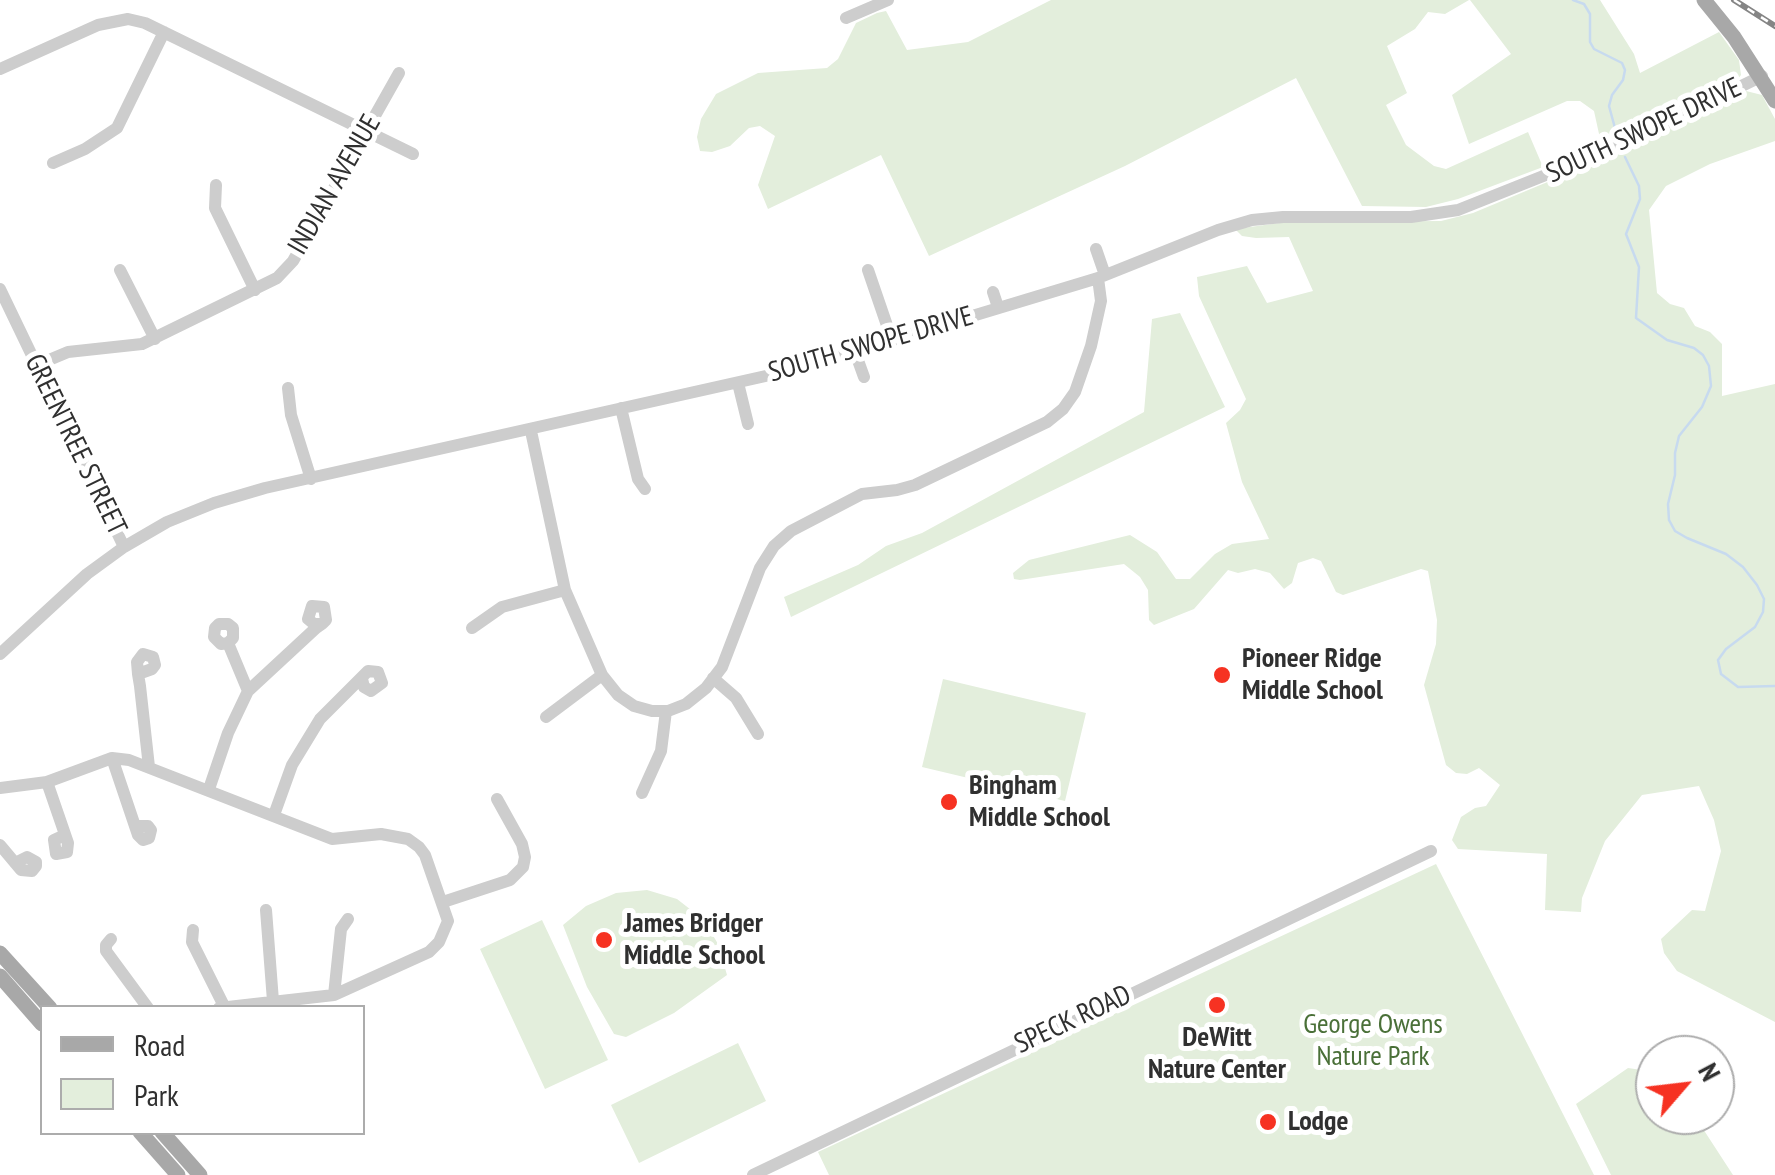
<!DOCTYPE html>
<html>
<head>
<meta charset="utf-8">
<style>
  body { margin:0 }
  #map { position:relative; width:1775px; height:1175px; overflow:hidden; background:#fff; font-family:"PT Sans Narrow",sans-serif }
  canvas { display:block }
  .legend { position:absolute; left:40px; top:1005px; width:325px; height:130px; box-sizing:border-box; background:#fff; border:2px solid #acacac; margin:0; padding:12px 18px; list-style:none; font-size:30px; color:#303030 }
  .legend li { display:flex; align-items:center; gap:20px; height:50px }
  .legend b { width:50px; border:2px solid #acacac }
  .north { position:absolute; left:1635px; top:1035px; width:100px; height:100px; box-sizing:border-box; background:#fff; border:2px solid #acacac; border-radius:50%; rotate:62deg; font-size:28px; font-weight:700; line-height:40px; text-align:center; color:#303030 }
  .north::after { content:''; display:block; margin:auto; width:35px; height:45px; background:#f63222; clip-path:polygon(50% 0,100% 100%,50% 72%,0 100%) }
</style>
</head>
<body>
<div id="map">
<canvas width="1775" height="1175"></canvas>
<ul class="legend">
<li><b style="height:12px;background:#a8a8a8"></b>Road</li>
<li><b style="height:28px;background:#e3eedc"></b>Park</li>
</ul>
<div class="north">N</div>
</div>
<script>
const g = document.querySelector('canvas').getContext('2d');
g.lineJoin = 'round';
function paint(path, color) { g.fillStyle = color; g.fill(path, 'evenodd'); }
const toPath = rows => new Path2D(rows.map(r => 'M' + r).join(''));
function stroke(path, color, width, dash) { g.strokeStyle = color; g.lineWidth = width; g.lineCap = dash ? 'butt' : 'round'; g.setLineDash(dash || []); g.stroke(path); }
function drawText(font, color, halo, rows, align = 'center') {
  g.font = font + ' "PT Sans Narrow",sans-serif'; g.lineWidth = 10; g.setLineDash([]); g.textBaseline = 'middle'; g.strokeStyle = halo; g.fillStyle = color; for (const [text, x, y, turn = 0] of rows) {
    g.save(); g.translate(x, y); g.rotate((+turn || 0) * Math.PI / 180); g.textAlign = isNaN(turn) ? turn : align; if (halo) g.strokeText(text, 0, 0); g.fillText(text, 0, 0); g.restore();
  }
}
paint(toPath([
  [1051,0,1469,0,1445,14,1428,12,1415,29,1387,46,1407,93,1386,105,1406,145,1434,166,1446,169,1528,132,1543,167,1458,199,1426,207,1362,206,1296,78,1125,166,929,256,881,155,768,209,758,185,775,136,760,126,749,128,730,146,712,152,700,151,697,137,701,119,716,94,758,73,827,68,838,59,856,23,877,13,886,11,907,50,968,42],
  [1470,0,1600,0,1634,54,1640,73,1719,32,1739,60,1741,75,1737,80,1601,143,1594,111,1580,101,1567,101,1469,144,1452,95,1511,54],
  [1746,91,1762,95,1775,119,1775,141,1710,164,1666,186,1649,210,1657,293,1670,304,1684,308,1695,326,1710,332,1722,344,1722,396,1775,384,1775,1022,1677,971,1664,953,1661,939,1692,910,1705,911,1721,851,1714,820,1699,786,1642,795,1605,841,1582,898,1581,912,1545,910,1547,854,1458,849,1452,840,1461,817,1475,808,1486,806,1500,785,1479,768,1467,774,1456,773,1446,765,1424,685,1436,644,1437,620,1428,571,1421,569,1343,595,1336,592,1321,561,1313,558,1298,563,1292,583,1284,589,1270,573,1255,569,1238,573,1228,570,1194,609,1154,625,1149,620,1148,590,1140,577,1124,564,1020,580,1014,579,1013,573,1029,560,1130,535,1157,552,1176,579,1190,579,1215,554,1232,544,1269,539,1242,482,1226,423,1240,410,1246,399,1199,296,1197,277,1247,266,1267,303,1313,291,1289,237,1256,238,1242,236,1235,229,1287,222,1441,221,1473,213,1610,156],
  [1180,313,1225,407,791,617,784,597,858,565,886,546,922,533,1144,412,1152,319],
  [943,679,1086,713,1065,801,922,767],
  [1436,864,1594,1175,829,1175,818,1152],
  [647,890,677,899,704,920,718,944,727,975,674,1013,626,1037,614,1034,587,987,563,925,586,906,616,893],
  [542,920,608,1060,545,1089,480,949],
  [738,1043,766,1101,639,1163,611,1105],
  [1628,1068,1655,1072,1655,1115,1694,1115,1733,1175,1611,1175,1576,1104]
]), '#e3eedc');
stroke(toPath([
  [1573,0,1584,4,1590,14,1590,42,1594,49,1622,63,1625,70,1623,80,1612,95,1609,106,1615,128],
  [1625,157,1639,186,1640,199,1626,234,1639,267,1636,318,1667,340,1694,348,1703,355,1709,366,1711,386,1702,407,1679,436,1675,453,1675,475,1668,504,1669,520,1675,531,1687,538,1726,554,1743,567,1757,585,1764,599,1763,612,1755,627,1726,649,1718,660,1721,674,1738,687,1775,686]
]), '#c7daef', 2.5);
stroke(toPath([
  [846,18,888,0],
  [0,69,98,25,128,19,145,23,413,154],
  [53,163,85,149,117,128,164,32],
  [216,185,215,208,255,290],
  [1096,249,1105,275],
  [120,270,155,339],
  [868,270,892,340],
  [0,289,124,547],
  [993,292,998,307],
  [855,352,864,377],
  [37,365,68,352,142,344,277,278,293,261,399,73],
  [738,383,748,424],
  [288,388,291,415,311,479],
  [621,408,638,479,645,489],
  [531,431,565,590,602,675,618,695,634,706,652,711,668,711,686,704,706,688,722,667,760,568,774,546,791,531,862,494,897,490,915,485,1047,422,1063,409,1075,392,1091,346,1101,301,1098,278],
  [472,628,502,607,565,590],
  [228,643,221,644,214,637,215,628,219,624,228,624,233,628,233,638,228,643,248,691],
  [0,654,87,574,124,547,167,522,214,503,265,488,797,369,1098,278,1218,230,1252,220,1283,217,1411,217,1458,210,1621,145,1762,76],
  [138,674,152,669,155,665,153,657,143,654,137,662,138,674,140,686,149,767],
  [713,678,736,698,758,734],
  [546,717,602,675],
  [112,758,138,835,143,840,149,838,151,830,148,826,135,826],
  [47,782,68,843,67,852,56,854,54,840,65,835],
  [0,788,47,782,112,758,129,760,332,839,381,834,408,839,419,847,425,855,448,921,439,942,429,952,334,995,219,1008],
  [209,789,228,733,248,691,316,628,323,623,326,620,324,607,312,606,308,619,314,624,322,624],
  [642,793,661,751,666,711],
  [274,815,292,765,320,719,368,671,378,672,382,683,371,691,364,687,362,679],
  [0,845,21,870,32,871,36,866,36,862,27,857,15,863],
  [443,902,510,880,523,867,525,857,522,844,497,799],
  [266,910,273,1001],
  [193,930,192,942,224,1006],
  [111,939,106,945,106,951,148,1008],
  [334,995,341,929,348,919],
  [753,1175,1431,851]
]), '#cdcdcd', 12);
stroke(toPath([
  [1704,0,1734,37,1775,101],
  [0,953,50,1008],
  [0,976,42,1024],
  [140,1132,178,1175],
  [162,1132,200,1175]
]), '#a8a8a8', 15);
const rail = toPath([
  [1734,0,1775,26]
]);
stroke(rail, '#858585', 6);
stroke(rail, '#fff', 2.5, [8]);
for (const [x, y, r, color] of [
  [1222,675,10,"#f63222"],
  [949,802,10,"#f63222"],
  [604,940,10,"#f63222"],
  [1217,1005,10,"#f63222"],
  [1268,1122,10,"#f63222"]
]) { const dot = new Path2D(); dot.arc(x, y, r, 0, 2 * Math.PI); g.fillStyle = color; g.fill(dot); stroke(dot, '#fff', 4); }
drawText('28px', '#303030', '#fff', [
  ["SOUTH SWOPE DRIVE",1644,131,-25],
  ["INDIAN AVENUE",335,185,-60],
  ["SOUTH SWOPE DRIVE",871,345,-16],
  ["GREENTREE STREET",75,445,64],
  ["SPECK ROAD",1073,1020,-25]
]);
drawText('bold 28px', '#303030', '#fff', [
  ["Pioneer Ridge",1242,659],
  ["Middle School",1242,691],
  ["Bingham",969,786],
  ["Middle School",969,818],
  ["James Bridger",624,924],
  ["Middle School",624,956],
  ["DeWitt",1217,1038,"center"],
  ["Nature Center",1217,1070,"center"],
  ["Lodge",1288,1122]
], 'left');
drawText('28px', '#4a7038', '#fff', [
  ["George Owens",1373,1025],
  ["Nature Park",1373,1057]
]);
</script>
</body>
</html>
